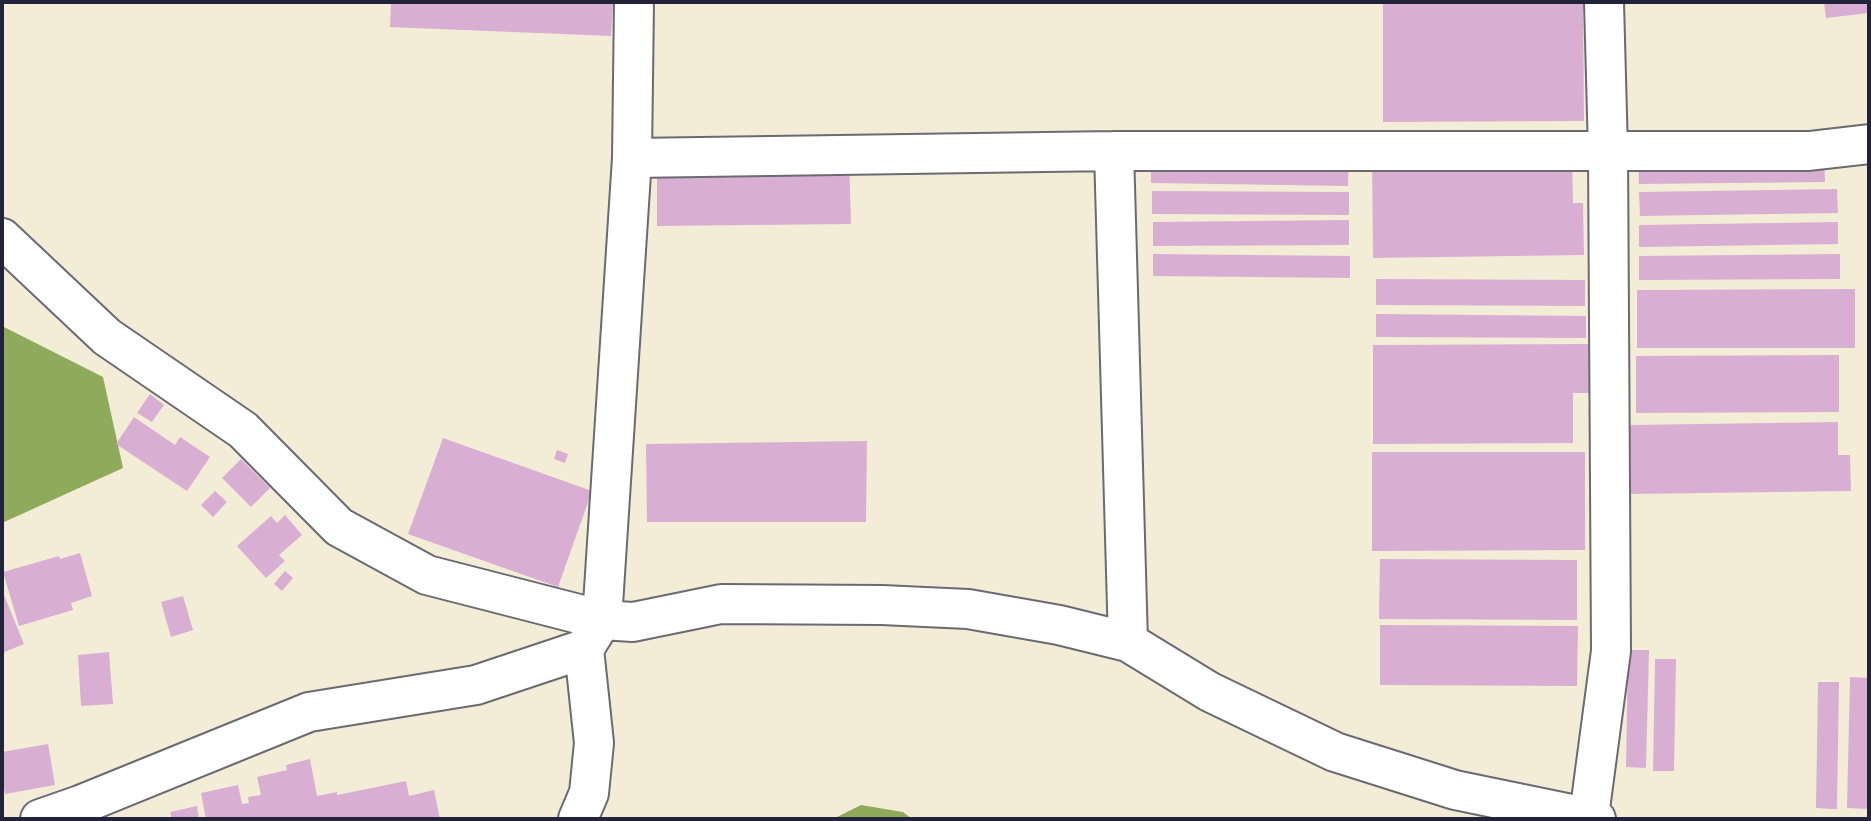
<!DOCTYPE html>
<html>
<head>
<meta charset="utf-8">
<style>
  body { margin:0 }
  #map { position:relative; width:1871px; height:821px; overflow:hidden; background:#f3edd7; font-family:"Playpen Sans",sans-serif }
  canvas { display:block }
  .frame { position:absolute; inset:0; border:4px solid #22223b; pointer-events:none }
</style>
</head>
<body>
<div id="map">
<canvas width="1871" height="821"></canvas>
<div class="frame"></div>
</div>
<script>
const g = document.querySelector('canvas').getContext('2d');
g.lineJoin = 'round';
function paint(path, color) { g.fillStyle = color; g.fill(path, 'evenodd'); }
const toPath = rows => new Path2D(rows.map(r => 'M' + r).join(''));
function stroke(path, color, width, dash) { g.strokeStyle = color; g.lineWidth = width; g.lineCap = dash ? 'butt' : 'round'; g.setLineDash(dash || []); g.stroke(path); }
paint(toPath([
  [2,326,103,377,123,468,2,523],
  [861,805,903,812,912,819,833,819]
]), '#90aa5b');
paint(toPath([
  [391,2,613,2,611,36,390,27],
  [1383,2,1583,2,1584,121,1383,122],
  [1824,2,1869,2,1869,13,1826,18],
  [849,156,851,224,657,226,657,159],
  [1151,156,1349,159,1348,186,1151,183],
  [1572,156,1573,203,1583,203,1584,255,1373,258,1372,158],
  [1824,158,1825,182,1639,184,1638,160],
  [1837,189,1838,213,1640,216,1639,192],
  [1152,191,1349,192,1349,215,1152,214],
  [1349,220,1349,245,1153,246,1153,222],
  [1838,222,1838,244,1639,247,1639,225],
  [1153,254,1350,256,1350,278,1153,276],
  [1840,254,1840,279,1639,280,1639,256],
  [1376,279,1585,280,1585,306,1376,305],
  [1855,289,1855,348,1637,348,1637,290],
  [1376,314,1586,316,1586,338,1376,337],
  [1590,344,1590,393,1573,393,1573,443,1373,444,1373,345],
  [1839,355,1839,412,1636,413,1636,356],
  [150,394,164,405,152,422,137,413],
  [134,417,175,445,180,437,210,457,187,491,116,444],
  [1838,422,1838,455,1850,455,1851,491,1631,494,1630,425],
  [443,438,592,491,558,587,408,534],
  [867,441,866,522,647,522,646,444],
  [557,450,568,454,565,463,554,459],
  [1372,452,1585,452,1585,550,1372,551],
  [241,459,270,488,251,507,222,478],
  [215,491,227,502,213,517,201,505],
  [285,515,302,535,279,555,285,561,266,578,237,546,271,516,277,523],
  [80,553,92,596,71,603,73,610,19,626,3,572,59,556,60,559],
  [1380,559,1577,560,1577,620,1379,619],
  [285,571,293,578,282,591,274,584],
  [2,590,24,644,2,653],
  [183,596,193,630,171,637,161,602],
  [1380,625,1578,626,1577,686,1380,685],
  [1628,650,1649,650,1646,768,1626,767],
  [109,652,113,704,81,706,78,655],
  [1655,659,1676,659,1674,771,1653,771],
  [1850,677,1869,678,1869,809,1847,808],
  [1818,682,1839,682,1837,809,1832,809,1816,808],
  [48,744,55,785,5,794,2,774,2,752],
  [310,759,317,796,337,792,337,795,406,781,409,796,434,790,440,819,206,819,201,793,238,785,242,804,249,803,248,797,261,795,257,777,287,770,286,765],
  [197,806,199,819,172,819,170,812]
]), '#d9aed3');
const minor = toPath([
  [1114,151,1128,642],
  [632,158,1114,151,1809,151,1869,144],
  [2,238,107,337,243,430,339,527,427,575,602,620,633,622,721,604,882,605,968,609,1059,625,1128,642,1210,692,1335,752,1455,790,1596,819],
  [1589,816,1611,651,1608,152,1604,2],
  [40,819,80,805,309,712,476,685,584,649],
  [578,819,589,793,594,743,584,649,602,620,632,158,634,2]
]);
stroke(minor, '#6b6972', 42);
stroke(minor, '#fff', 38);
</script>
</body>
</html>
